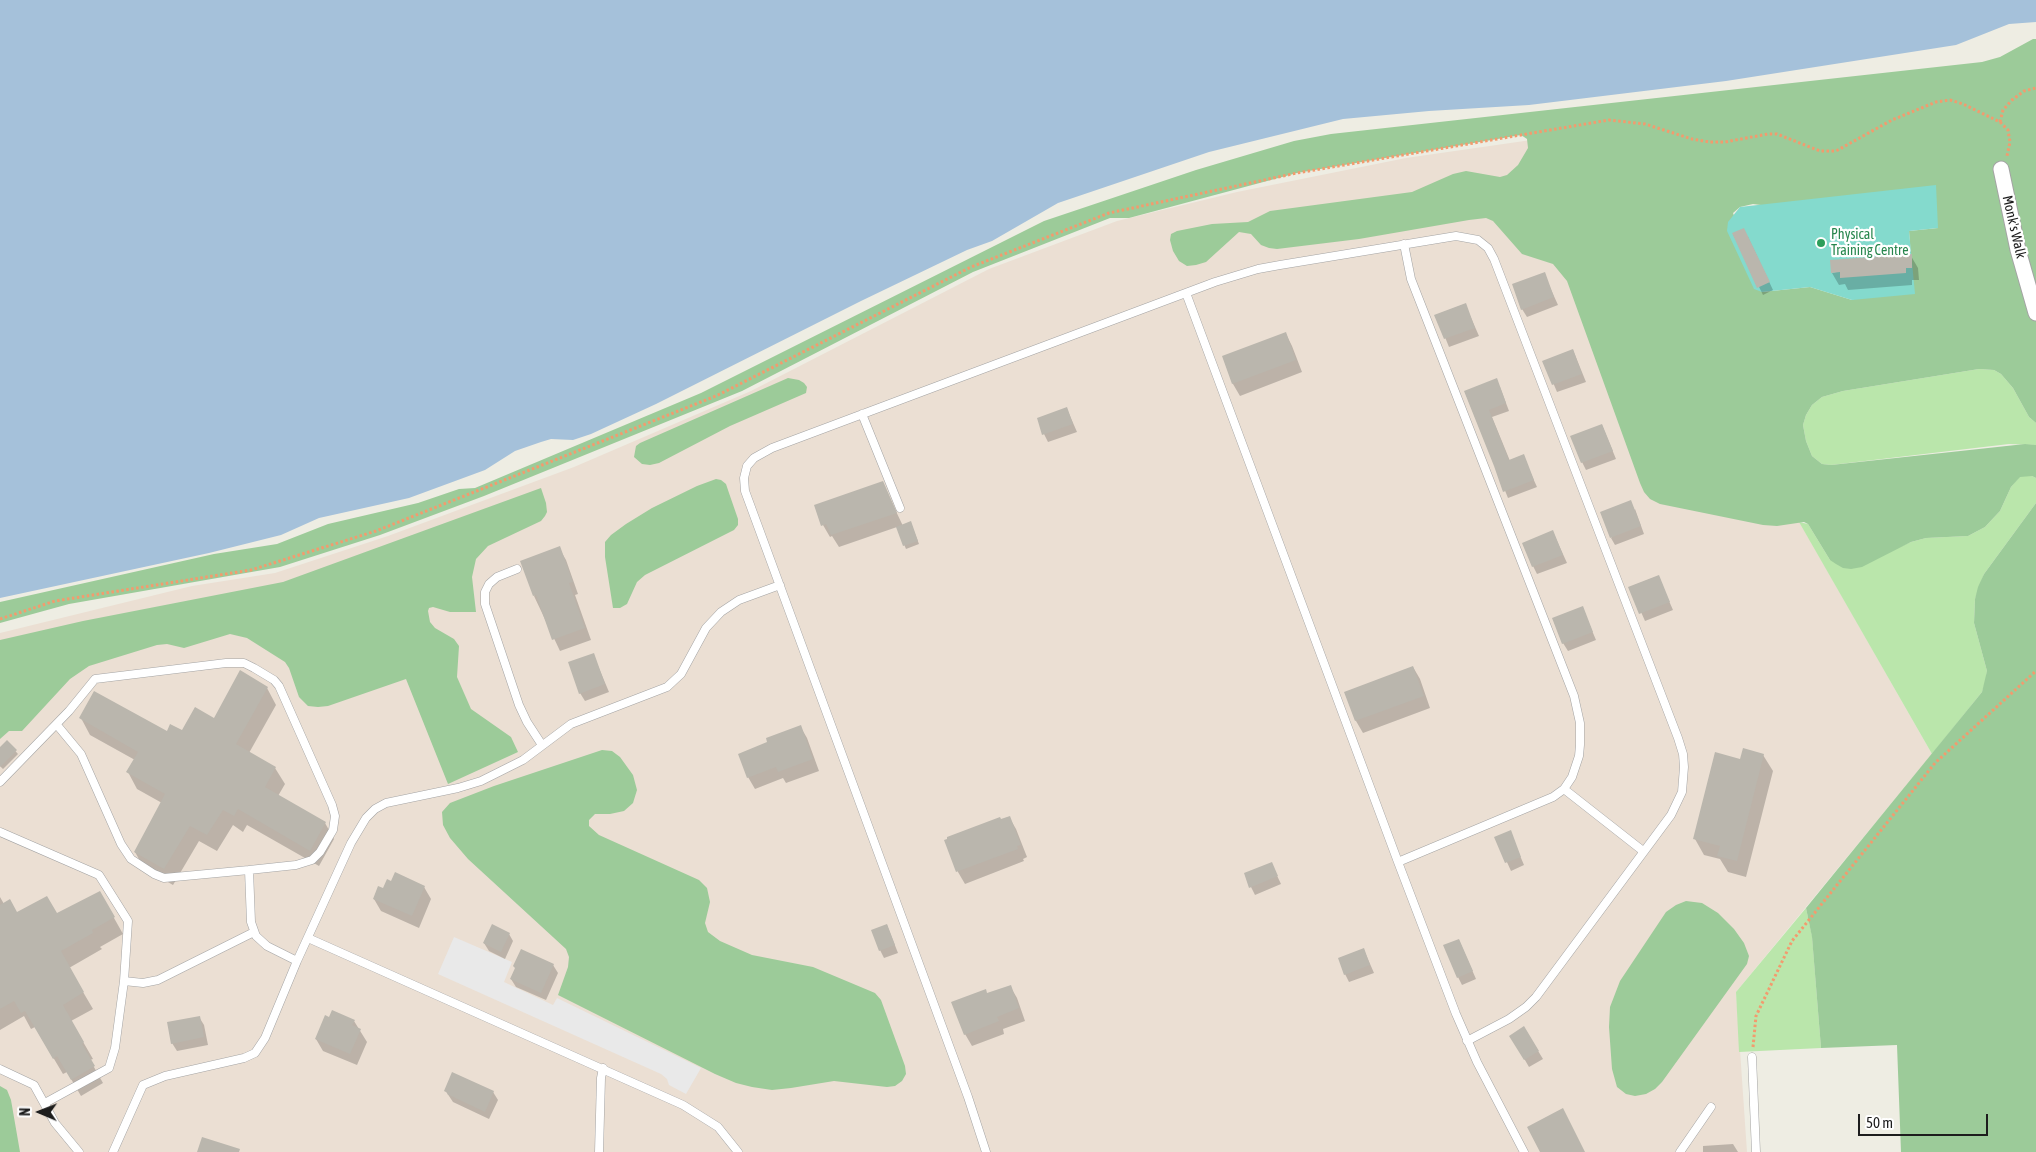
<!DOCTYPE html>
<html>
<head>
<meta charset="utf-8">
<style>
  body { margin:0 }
  #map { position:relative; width:2036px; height:1152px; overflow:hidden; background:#eeede3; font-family:"Asap Condensed",sans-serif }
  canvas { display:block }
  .north { position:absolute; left:15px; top:1087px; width:50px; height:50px; -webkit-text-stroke:4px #fff; paint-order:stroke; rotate:271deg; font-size:14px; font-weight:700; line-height:20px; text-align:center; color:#1d1d1d }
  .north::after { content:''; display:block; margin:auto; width:18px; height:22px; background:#1d1d1d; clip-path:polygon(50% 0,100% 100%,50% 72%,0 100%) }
  .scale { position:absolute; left:1858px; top:1114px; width:130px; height:22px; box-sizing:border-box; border:2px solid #1d1d1d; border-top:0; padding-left:6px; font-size:15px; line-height:18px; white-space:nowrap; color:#1d1d1d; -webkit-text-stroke:4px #fff; paint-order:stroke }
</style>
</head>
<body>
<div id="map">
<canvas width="2036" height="1152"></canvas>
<div class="north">N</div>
<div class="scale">50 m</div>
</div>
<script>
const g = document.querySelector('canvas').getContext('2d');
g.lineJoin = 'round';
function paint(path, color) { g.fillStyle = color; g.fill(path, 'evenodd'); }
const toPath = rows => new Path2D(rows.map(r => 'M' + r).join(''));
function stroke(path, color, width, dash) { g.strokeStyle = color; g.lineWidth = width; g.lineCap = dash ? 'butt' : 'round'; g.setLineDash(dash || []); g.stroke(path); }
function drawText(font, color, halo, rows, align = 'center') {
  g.font = font + ' "Asap Condensed",sans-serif'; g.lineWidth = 4.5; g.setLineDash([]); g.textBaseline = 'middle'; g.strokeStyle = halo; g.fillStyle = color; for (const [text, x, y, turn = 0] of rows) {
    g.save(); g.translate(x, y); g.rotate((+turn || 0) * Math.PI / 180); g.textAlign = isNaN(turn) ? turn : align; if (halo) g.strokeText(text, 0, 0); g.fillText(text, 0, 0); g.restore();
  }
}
paint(toPath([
  [1587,132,1752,439,1932,754,1736,992,1747,1152,0,1152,0,633,192,586,275,573,388,536,574,467,751,391,989,269,1117,221,1237,192,1406,158]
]), '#ebdfd3');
paint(toPath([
  [1979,369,1994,370,2001,374,2013,388,2029,417,2036,423,2036,445,2009,444,1831,465,1822,464,1812,456,1806,441,1803,425,1806,415,1812,405,1822,397,1843,391],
  [2020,476,2032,476,2036,478,2036,503,1984,574,1975,599,1974,623,1987,671,1986,680,1982,692,1932,754,1799,522,1808,524,1830,560,1888,552,1911,542,1926,538,1968,536,1985,527,2000,511,2011,487],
  [1806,908,1812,936,1821,1048,1739,1052,1736,992]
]), '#bae6ab');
paint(toPath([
  [2033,39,2036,39,2036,423,2029,417,2013,388,2001,374,1994,370,1979,369,1843,391,1822,397,1812,405,1806,415,1803,425,1806,441,1812,456,1822,464,1831,465,2025,444,2036,445,2036,478,2032,476,2020,477,2011,487,2000,511,1985,527,1968,536,1926,538,1911,542,1862,567,1851,569,1843,568,1836,564,1830,560,1808,524,1804,522,1777,526,1763,525,1660,504,1650,499,1644,492,1640,483,1567,281,1553,264,1522,254,1493,221,1486,218,1469,220,1359,239,1277,249,1269,248,1261,245,1251,234,1239,232,1206,262,1196,265,1187,266,1179,261,1173,251,1170,240,1171,234,1177,231,1212,224,1248,222,1270,211,1412,192,1453,174,1466,171,1500,177,1507,175,1518,165,1528,148,1527,139,1521,135,1297,173,1129,218,1110,218,973,272,742,391,484,496,380,535,280,567,69,604,0,623,0,602,214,554,277,544,328,524,418,503,459,489,475,488,701,393,1044,221,1196,170,1294,141,1331,134,1982,62,2000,57],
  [1753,204,1938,228,1909,231,1912,268,1852,300,1810,287,1762,292,1733,213,1740,207],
  [788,378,799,380,804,383,807,387,806,393,730,426,659,463,650,465,642,464,634,457,636,446,640,443],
  [716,479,721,480,726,484,729,493,738,519,738,525,734,530,645,575,637,582,627,604,620,608,613,608,605,557,605,542,611,535,626,524,652,508,697,486],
  [541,488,546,503,547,512,545,516,541,521,488,546,476,559,472,577,476,612,450,612,433,607,429,608,428,611,430,622,435,628,454,639,459,646,457,677,471,709,511,737,518,752,448,784,406,679,328,706,318,707,308,706,299,697,289,668,285,662,247,638,230,634,184,648,167,644,157,645,89,666,70,679,22,731,9,731,0,739,0,640,83,621,283,582],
  [2036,503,2036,1152,1901,1152,1897,1045,1821,1048,1812,937,1806,908,1982,692,1987,671,1974,623,1975,599,1978,587,1984,574],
  [602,750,612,751,620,757,633,775,637,790,633,803,624,811,610,814,595,814,589,820,589,826,599,835,699,880,707,888,710,902,705,923,708,932,720,941,752,955,813,967,875,993,881,1000,905,1066,906,1074,902,1081,895,1086,887,1087,834,1081,791,1088,772,1090,752,1087,736,1083,715,1074,558,995,568,967,569,957,566,949,468,859,450,838,443,825,442,812,450,803,494,786],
  [1686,901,1702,903,1718,913,1734,929,1744,943,1749,956,1747,964,1662,1082,1655,1089,1646,1094,1635,1096,1626,1094,1617,1087,1612,1069,1609,1027,1610,1007,1620,981,1666,912,1676,905],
  [0,1086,7,1090,11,1100,20,1152,0,1152]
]), '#9ccb99');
paint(toPath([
  [1936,185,1938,228,1909,231,1915,294,1852,300,1810,287,1762,292,1754,289,1727,231,1728,222,1740,207]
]), '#84dacd');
paint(toPath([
  [454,937,512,962,504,982,553,1005,557,998,701,1068,686,1094,669,1085,667,1079,661,1074,438,974]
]), '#e9e9e9');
paint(toPath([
  [0,0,2036,0,2036,22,2009,24,1956,45,1726,81,1529,105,1429,111,1343,119,1209,152,1058,203,992,241,967,250,861,301,656,404,591,434,573,440,551,439,541,442,515,451,485,470,409,498,319,518,281,535,209,553,0,598]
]), '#a5c1da');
paint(toPath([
  [1733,234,1748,237,1773,290,1763,295],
  [1911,256,1918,268,1919,280,1912,280,1912,285,1848,290,1845,284,1839,285,1832,273],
  [1544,274,1558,305,1527,317,1522,309],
  [1465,304,1479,336,1449,347,1436,315],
  [1286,334,1292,346,1302,372,1240,396,1233,384,1223,357],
  [1573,350,1586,382,1557,392,1544,361],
  [1500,387,1509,411,1492,417,1510,461,1523,456,1537,487,1508,498,1465,392],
  [1067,409,1077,432,1048,442,1044,434],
  [1602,425,1616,459,1586,470,1582,462],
  [882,482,903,526,912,526,919,544,906,549,897,527,839,547,832,536,830,537,823,525],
  [1635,509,1644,534,1615,545,1611,538],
  [1553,532,1567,563,1537,574,1533,566],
  [559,548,566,560,578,594,575,595,591,640,560,651,534,596],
  [1658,576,1673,610,1645,621,1630,587],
  [1582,607,1596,640,1568,651,1563,643],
  [593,654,609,692,585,701,580,693],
  [1413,667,1420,679,1430,708,1363,733,1356,721,1346,692],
  [267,688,276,705,249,753,275,768,285,784,278,796,325,823,334,839,319,866,247,825,243,832,233,825,217,851,199,841,173,885,144,868,135,852,162,803,137,789,128,772,135,760,90,735,81,718,167,733,182,732,214,719],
  [800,726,807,738,819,771,786,783,783,778,755,789,748,777,768,743],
  [7,742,18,754,3,769,0,766,0,749],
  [1763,755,1773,771,1746,877,1728,872,1720,859,1704,855,1695,839,1741,760],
  [1009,817,1016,829,1027,857,1023,859,1024,861,965,884,958,872,946,841],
  [1510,832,1524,865,1511,871,1496,838],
  [1271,863,1281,884,1255,895,1251,887],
  [424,887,431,899,419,928,381,911,374,899,383,890],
  [100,893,123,934,100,947,102,949,69,968,93,1009,71,1021,93,1059,90,1060,103,1083,81,1096,67,1072,63,1074,35,1027,31,1029,24,1016,0,1030,0,897,4,904,17,914,57,915],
  [887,925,898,953,884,958,880,950],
  [509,934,513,941,505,959,489,951,484,943],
  [1459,940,1476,979,1462,985,1458,977],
  [1364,950,1374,973,1349,982,1345,974],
  [553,965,558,973,546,1000,516,987,511,979],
  [1010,986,1017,998,1025,1021,1003,1029,1004,1034,972,1046,965,1034,988,995],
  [199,1017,204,1025,208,1045,177,1051,172,1043],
  [354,1021,367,1042,357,1065,323,1051,316,1039],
  [1524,1028,1543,1059,1529,1067,1511,1036],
  [445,1090,493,1092,498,1100,489,1119,453,1102],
  [1733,1144,1738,1152,1703,1152,1703,1146]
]), '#0003');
paint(toPath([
  [1744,228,1770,282,1757,288,1732,233],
  [1912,254,1912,268,1906,268,1906,273,1840,278,1840,272,1831,273,1830,260],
  [1545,272,1554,297,1521,310,1512,284],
  [1466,303,1475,328,1444,339,1434,315],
  [1286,332,1296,360,1232,384,1222,356],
  [1573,349,1582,374,1552,385,1542,361],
  [1497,378,1506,403,1489,410,1509,460,1524,454,1534,480,1503,492,1494,466,1464,391],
  [1067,407,1073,424,1042,435,1037,418],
  [1602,424,1613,451,1581,463,1570,436],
  [883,481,897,513,831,535,826,524,821,526,814,505],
  [1631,500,1641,526,1610,538,1600,512],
  [911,521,918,541,903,546,896,527],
  [1553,530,1563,555,1532,567,1522,543],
  [560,546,573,582,569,583,585,628,552,640,536,595,533,596,520,561],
  [1659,575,1670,602,1639,614,1628,587],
  [1583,606,1593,632,1562,644,1552,618],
  [594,653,605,684,579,694,568,662],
  [1413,666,1424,696,1355,721,1344,692],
  [240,670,268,687,236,744,276,767,265,787,326,822,310,851,238,809,234,816,223,810,207,835,190,826,164,869,134,852,165,794,126,772,138,752,79,718,94,691,167,731,170,724,182,730,195,707,214,718],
  [801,725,813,759,778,772,776,767,747,778,738,754,767,742,766,738],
  [7,740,17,750,0,767,0,747],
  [1743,748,1764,754,1737,861,1717,856,1720,846,1693,839,1715,752,1740,759],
  [1010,816,1021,845,1017,846,1018,849,956,872,944,840,947,839,947,837,1000,817,1001,819],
  [1511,830,1521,857,1505,863,1494,837],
  [1272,862,1278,876,1249,888,1244,873],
  [395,872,425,886,412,916,373,899,378,886,383,888,387,879,391,881],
  [100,891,115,917,92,930,93,933,61,951,84,992,63,1005,84,1042,82,1044,95,1066,71,1080,57,1056,53,1059,25,1011,21,1013,14,1001,0,1009,0,905,10,899,17,912,47,896,57,913],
  [492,924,510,933,501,952,483,943],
  [887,924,895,945,879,951,871,930],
  [1459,939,1473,971,1457,978,1443,945],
  [1364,948,1370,965,1344,975,1338,958],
  [521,949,554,964,541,993,510,979,515,968,513,966],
  [1011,985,1019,1008,997,1017,999,1021,964,1035,951,1002,986,989,987,993],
  [332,1010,355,1020,352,1025,361,1029,350,1054,315,1039,325,1015,329,1017],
  [200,1016,204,1037,171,1044,167,1022],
  [1524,1026,1539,1051,1524,1060,1509,1036],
  [452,1072,494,1091,485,1112,447,1094,448,1093,444,1091],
  [1563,1108,1585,1152,1540,1152,1527,1127],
  [202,1137,240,1149,239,1152,197,1152]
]), '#bab6ad');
const service = toPath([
  [1186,293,1398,862,1456,1014,1477,1062,1524,1152],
  [862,414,900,508],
  [517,569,497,577,489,584,485,592,485,604,519,705,527,722,542,745],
  [57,725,81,754,121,844,131,859,154,874,164,878,249,870],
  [0,782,69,711,95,679,226,663,244,663,254,668,274,680,279,686,332,805,335,816,333,830,320,852,312,860,296,865,249,870,251,922,256,936,267,946,297,961,351,843,366,818,375,809,386,803,458,788,481,781,523,760,571,724,667,687,681,674,706,628,721,612,739,600,780,585],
  [1564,789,1643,851],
  [0,832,99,875,128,921,124,981],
  [1398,862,1553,797,1564,789,1572,777,1579,756,1580,745,1580,723,1574,696,1411,279,1404,244],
  [308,938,683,1105,718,1127,738,1152],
  [1752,1057,1756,1152],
  [0,1069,34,1085,55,1123,79,1152],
  [45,1103,109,1068,115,1048,124,981,143,983,158,980,254,932],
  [113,1152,143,1085,165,1076,244,1058,255,1053,265,1038,297,961],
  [599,1152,601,1078,603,1068],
  [986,1152,968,1097,745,491,744,478,747,466,754,458,772,448,1215,282,1258,269,1280,265,1456,236,1478,240,1488,248,1494,259,1678,738,1683,754,1684,767,1682,792,1671,815,1536,997,1526,1007,1509,1019,1467,1041],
  [1680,1152,1711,1107]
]);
const minor = toPath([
  [2001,169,2018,250,2036,313]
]);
stroke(service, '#a4a4a4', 9);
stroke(minor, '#a4a4a4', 17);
stroke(toPath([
  [2000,122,2003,110,2012,100,2024,91,2036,88],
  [0,619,55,601,251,570,376,531,716,396,971,267,1109,213,1297,173,1609,120,1645,124,1692,139,1709,142,1725,142,1768,134,1777,134,1820,151,1836,151,1892,120,1936,102,1950,100,1963,104,2000,122,2008,130,2010,142,2007,156],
  [1753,1047,1756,1016,1792,941,1935,763,2036,671]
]), '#f39b6e', 3, [2.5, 2.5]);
stroke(service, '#fff', 8);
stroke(minor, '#fff', 15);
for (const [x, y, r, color] of [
  [1821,243,5,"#2e9e5b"]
]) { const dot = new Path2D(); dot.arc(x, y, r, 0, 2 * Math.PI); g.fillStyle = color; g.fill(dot); stroke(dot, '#fff', 2); }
drawText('14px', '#1d1d1d', '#fff', [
  ["Monk's Walk",2014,227,77]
]);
drawText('14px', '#27864d', '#fff', [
  ["Physical",1831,235],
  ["Training Centre",1831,251]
], 'left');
</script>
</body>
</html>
